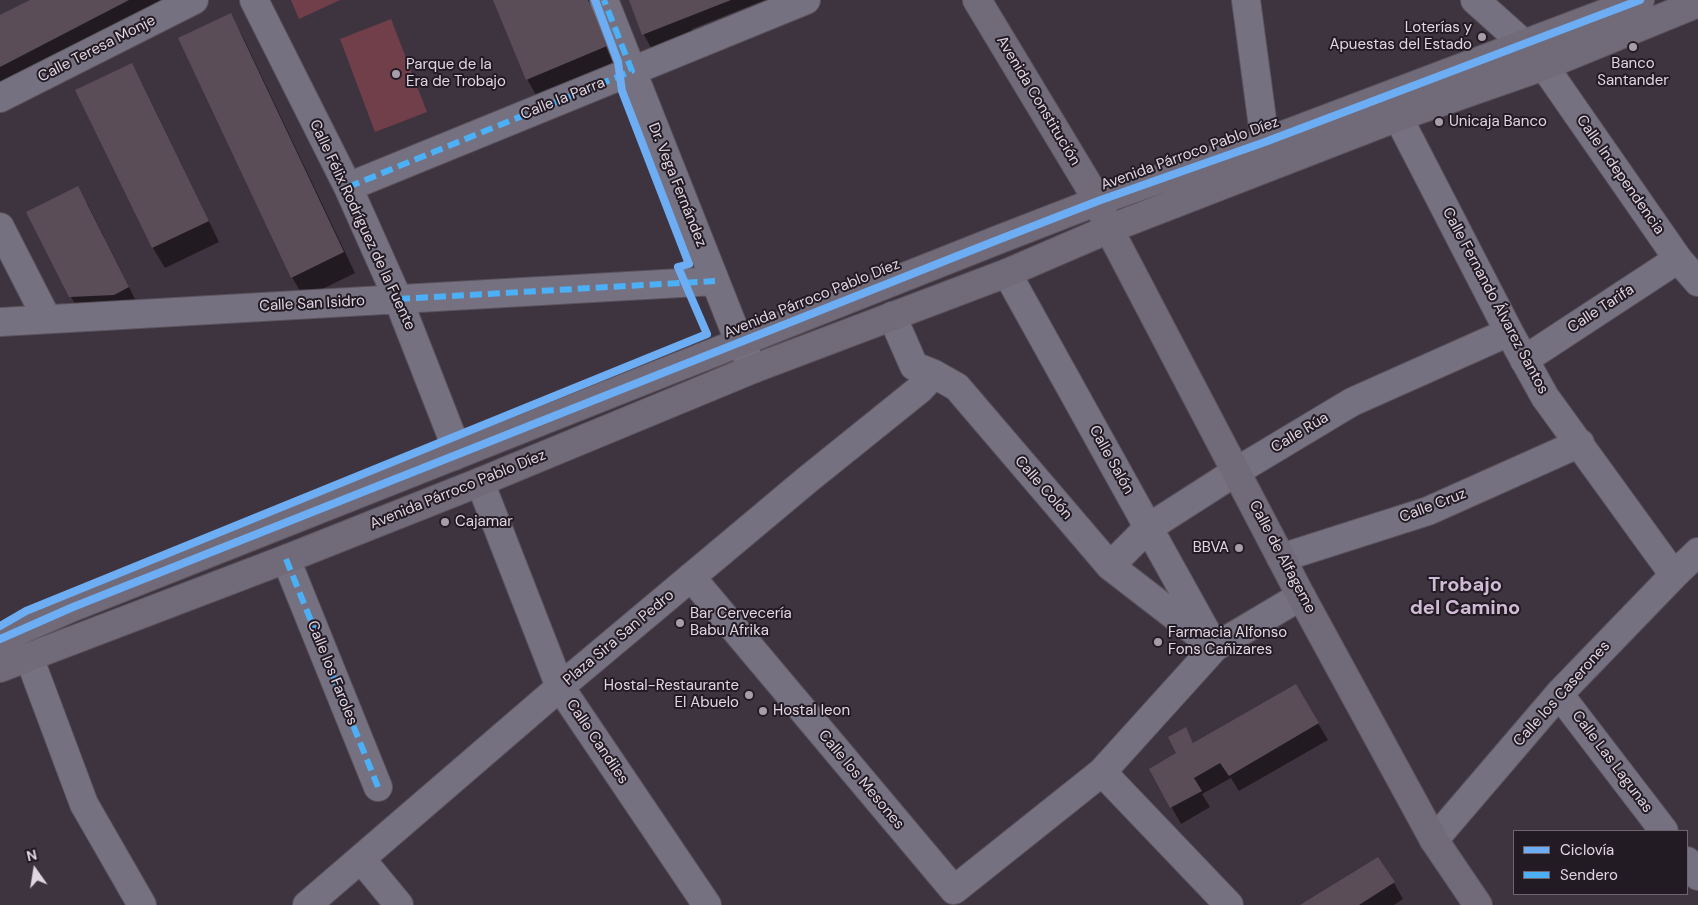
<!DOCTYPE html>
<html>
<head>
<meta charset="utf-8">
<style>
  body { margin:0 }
  #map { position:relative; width:1698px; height:905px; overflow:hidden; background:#3e343f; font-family:"DM Sans",sans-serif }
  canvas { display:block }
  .legend { position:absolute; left:1513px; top:830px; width:175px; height:65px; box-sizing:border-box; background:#231b24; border:1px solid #6f6570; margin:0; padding:6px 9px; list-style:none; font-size:15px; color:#e0d5e2 }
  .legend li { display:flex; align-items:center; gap:10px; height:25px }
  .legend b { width:25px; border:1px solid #6f6570 }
  .north { position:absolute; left:10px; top:845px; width:50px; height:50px; -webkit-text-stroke:4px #231b24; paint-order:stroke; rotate:347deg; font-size:14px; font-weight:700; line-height:20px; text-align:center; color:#e0d5e2 }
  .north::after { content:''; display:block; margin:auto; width:18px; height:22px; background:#e0d5e2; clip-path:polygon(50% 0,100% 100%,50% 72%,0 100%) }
</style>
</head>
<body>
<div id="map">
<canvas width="1698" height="905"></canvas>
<ul class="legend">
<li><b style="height:6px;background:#6dadf4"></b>Ciclovía</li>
<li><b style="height:6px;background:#4cb0f7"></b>Sendero</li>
</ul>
<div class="north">N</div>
</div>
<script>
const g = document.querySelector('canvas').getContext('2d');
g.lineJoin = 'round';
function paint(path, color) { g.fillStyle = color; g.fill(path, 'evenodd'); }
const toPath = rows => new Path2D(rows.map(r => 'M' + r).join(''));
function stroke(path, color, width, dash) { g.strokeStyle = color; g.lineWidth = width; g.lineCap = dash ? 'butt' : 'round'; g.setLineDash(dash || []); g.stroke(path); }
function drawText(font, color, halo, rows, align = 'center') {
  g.font = font + ' "DM Sans",sans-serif'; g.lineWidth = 4; g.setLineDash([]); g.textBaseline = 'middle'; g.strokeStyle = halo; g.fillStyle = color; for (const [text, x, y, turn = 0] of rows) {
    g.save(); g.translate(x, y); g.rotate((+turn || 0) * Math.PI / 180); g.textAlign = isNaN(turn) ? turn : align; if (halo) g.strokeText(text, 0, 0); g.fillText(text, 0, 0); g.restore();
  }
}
paint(toPath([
  [291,0,340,0,299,19],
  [391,19,427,112,375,132,340,39]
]), '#713f49');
paint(toPath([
  [33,0,181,0,0,94,0,17],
  [494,0,589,0,615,62,536,95,527,79],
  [630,0,765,0,692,29,694,34,653,51,644,35],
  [230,15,242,35,355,273,304,298,292,277],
  [131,64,143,85,219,242,165,268,153,248],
  [87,203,137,303,80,313,71,297],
  [1296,686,1328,740,1239,791,1231,778,1202,794,1210,807,1181,824,1150,769,1178,753,1185,729,1194,744],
  [1394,883,1403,899,1394,905,1302,905]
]), '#0007');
paint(toPath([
  [30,0,129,0,0,67,0,15],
  [493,0,588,0,607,46,526,80],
  [629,0,731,0,642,35],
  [231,13,344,252,291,278,178,38],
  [132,63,209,221,152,248,75,90],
  [78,186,129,287,114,295,69,297,26,212],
  [1296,684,1319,723,1229,776,1220,763,1194,778,1202,791,1170,808,1149,769,1176,753,1168,737,1186,727,1193,743],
  [1378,857,1395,882,1359,905,1300,905]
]), '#5b4d57');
const street = toPath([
  [254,0,348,187,398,299,452,437,454,456],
  [604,0,733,326,753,369],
  [1246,0,1268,164],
  [1475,0,1524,44,1544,66,1678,259,1698,282],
  [0,98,194,0],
  [1398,117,1509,332,1545,397,1674,575],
  [348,187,806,0],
  [0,227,47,319],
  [1007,273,1208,635],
  [892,316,914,366,934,374,957,387,1110,566,1215,647],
  [0,322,715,281],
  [1524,360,1678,259],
  [480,482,560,687,707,905],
  [1281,558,1428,511,1580,443],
  [286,559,378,787],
  [1110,566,1148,528,1237,471,1352,402,1509,332],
  [691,577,954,890,1102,772,1215,647,1301,596],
  [29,657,84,804,142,905],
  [1559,694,1664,831],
  [1102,772,1229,905],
  [1434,840,1559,694,1674,575,1698,552],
  [361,859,399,905],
  [1687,861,1698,876],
  [307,905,560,687,807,480,920,389,934,374]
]);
const secondary = toPath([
  [977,0,1098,201,1109,229,1301,596,1434,840,1478,905],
  [0,639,73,607,995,241,1098,201,1265,142,1640,0],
  [0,668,286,559,480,482,753,369,1007,273,1109,229,1398,117,1544,66,1698,3]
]);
stroke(street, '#5a525c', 30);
stroke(secondary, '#5a525c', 30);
stroke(street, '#767180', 28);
stroke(secondary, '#716a79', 28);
stroke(toPath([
  [348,187,632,71,604,0],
  [398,299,715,281],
  [286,559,378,787]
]), '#4cb0f7', 6, [12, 6]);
stroke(toPath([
  [0,626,26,611,707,334,678,267,689,264,622,91,618,62,595,0],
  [0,639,73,607,995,241,1098,201,1265,142,1640,0]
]), '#6dadf4', 8);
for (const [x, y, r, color] of [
  [1482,37,5,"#a79da9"],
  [1633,47,5,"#a79da9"],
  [396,74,5,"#a79da9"],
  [1439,122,5,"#a79da9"],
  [445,522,5,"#a79da9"],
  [1239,548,5,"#a79da9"],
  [680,623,5,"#a79da9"],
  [1158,642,5,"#a79da9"],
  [749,695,5,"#a79da9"],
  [763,711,5,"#a79da9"]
]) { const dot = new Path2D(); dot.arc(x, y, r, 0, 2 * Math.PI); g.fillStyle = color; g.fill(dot); stroke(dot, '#231b24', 2); }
drawText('15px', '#e0d5e2', '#231b24', [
  ["Loterías y",1472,28,"right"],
  ["Apuestas del Estado",1472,45,"right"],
  ["Banco",1633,64,"center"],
  ["Santander",1633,81,"center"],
  ["Parque de la",406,65],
  ["Era de Trobajo",406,82],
  ["Unicaja Banco",1449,122],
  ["Cajamar",455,522],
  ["BBVA",1229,548,"right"],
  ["Bar Cervecería",690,614],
  ["Babu Afrika",690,631],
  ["Farmacia Alfonso",1168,633],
  ["Fons Cañizares",1168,650],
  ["Hostal-Restaurante",739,686,"right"],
  ["El Abuelo",739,703,"right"],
  ["Hostal leon",773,711]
], 'left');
drawText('15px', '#e0d5e2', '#231b24', [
  ["Calle Teresa Monje",97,49,-27],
  ["Calle la Parra",563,99,-22],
  ["Avenida Constitución",1038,101,59],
  ["Avenida Párroco Pablo Díez",1190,154,-20],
  ["Calle Independencia",1620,175,55],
  ["Dr. Vega Fernández",677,185,68],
  ["Calle Félix Rodríguez de la Fuente",362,225,65],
  ["Avenida Párroco Pablo Díez",812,299,-22],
  ["Calle Fernando Álvarez Santos",1495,301,62],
  ["Calle San Isidro",312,304,-3],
  ["Calle Tarifa",1601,309,-33],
  ["Calle Rúa",1300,433,-31],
  ["Calle Salón",1111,460,61],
  ["Calle Colón",1043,488,49],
  ["Avenida Párroco Pablo Díez",458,490,-22],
  ["Calle Cruz",1433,506,-21],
  ["Calle de Alfageme",1282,557,62],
  ["Plaza Sira San Pedro",619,638,-40],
  ["Calle los Faroles",332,673,68],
  ["Calle los Caserones",1562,694,-48],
  ["Calle Candiles",597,742,56],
  ["Calle Las Lagunas",1612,762,53],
  ["Calle los Mesones",861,780,50]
]);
drawText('bold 20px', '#d0bbd5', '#231b24', [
  ["Trobajo",1465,586],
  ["del Camino",1465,609]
]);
</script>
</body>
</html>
